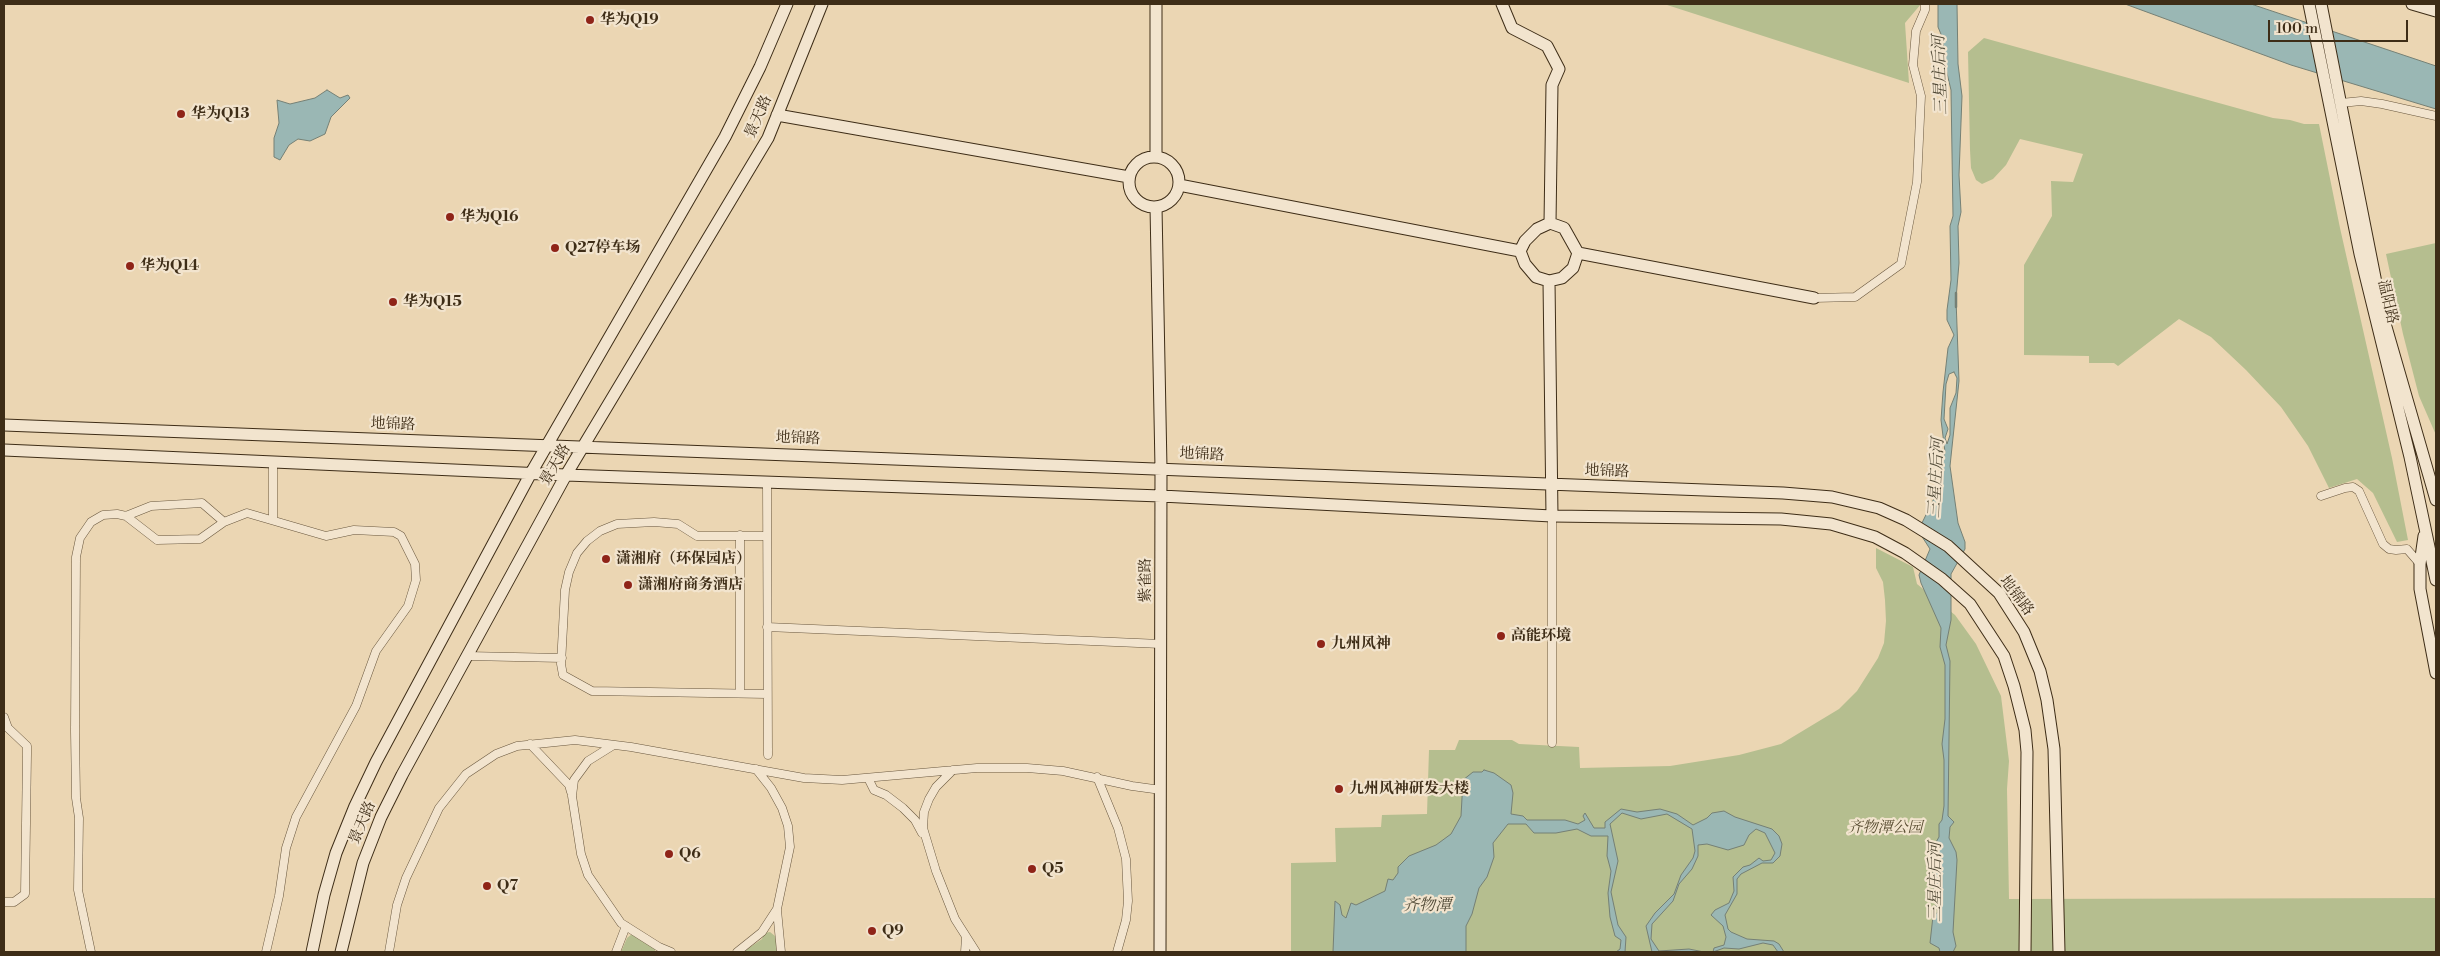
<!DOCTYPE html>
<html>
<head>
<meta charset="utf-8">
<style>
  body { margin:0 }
  #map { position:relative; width:2440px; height:956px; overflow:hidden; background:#ebd6b3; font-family:"Libre Bodoni",serif }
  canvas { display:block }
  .frame { position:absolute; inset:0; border:5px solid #3e2d17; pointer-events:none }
  .scale { position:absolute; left:2268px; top:20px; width:140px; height:22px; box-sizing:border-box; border:2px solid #3e2d17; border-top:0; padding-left:6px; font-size:15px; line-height:18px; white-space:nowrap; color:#3e2d17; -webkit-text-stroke:4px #f2e4ce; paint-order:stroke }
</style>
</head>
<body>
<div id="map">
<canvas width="2440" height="956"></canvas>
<div class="frame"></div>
<div class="scale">100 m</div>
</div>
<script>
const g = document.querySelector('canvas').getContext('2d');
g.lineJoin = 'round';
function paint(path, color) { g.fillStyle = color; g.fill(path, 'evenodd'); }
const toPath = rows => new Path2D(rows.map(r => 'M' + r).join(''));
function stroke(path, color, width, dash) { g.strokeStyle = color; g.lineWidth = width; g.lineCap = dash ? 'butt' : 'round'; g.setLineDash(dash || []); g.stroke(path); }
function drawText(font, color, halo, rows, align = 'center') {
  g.font = font + ' "Libre Bodoni","Noto Serif SC",serif'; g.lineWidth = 4.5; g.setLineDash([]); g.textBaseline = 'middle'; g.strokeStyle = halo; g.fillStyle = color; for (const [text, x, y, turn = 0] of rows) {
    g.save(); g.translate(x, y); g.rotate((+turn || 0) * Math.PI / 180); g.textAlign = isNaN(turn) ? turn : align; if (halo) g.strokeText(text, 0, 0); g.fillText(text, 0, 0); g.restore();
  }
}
paint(toPath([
  [1664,4,1921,4,1905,23,1909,83],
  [1984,38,2273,118,2290,120,2304,124,2319,124,2340,228,2392,458,2408,540,2397,542,2373,493,2357,479,2329,488,2308,446,2281,407,2246,370,2211,337,2179,319,2118,366,2114,363,2089,363,2089,356,2024,355,2024,265,2052,216,2051,181,2073,182,2083,154,2020,139,2006,165,1993,179,1982,184,1976,180,1971,168,1970,150,1968,52],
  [2436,243,2436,435,2419,396,2403,334,2386,254],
  [1876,548,1913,567,1917,584,1955,615,1976,644,2001,696,2009,761,2007,789,2009,899,2436,898,2436,952,1291,952,1291,863,1336,862,1335,828,1381,827,1382,815,1427,814,1429,750,1455,750,1459,740,1512,740,1519,744,1579,747,1580,768,1670,766,1739,755,1781,744,1839,709,1857,691,1878,658,1884,643,1886,621,1885,600,1883,582,1876,568],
  [770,932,775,936,779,952,743,952,762,939,764,933],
  [632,934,655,949,655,952,621,952,627,938]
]), '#b5be8f');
const water = toPath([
  [1938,4,1957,4,1958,64,1962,96,1959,175,1961,212,1958,226,1959,263,1956,299,1959,381,1950,466,1958,523,1965,542,1965,549,1951,574,1951,620,1946,645,1950,661,1948,816,1954,822,1950,827,1949,838,1956,852,1957,860,1953,932,1956,946,1953,952,1940,952,1939,948,1930,943,1933,916,1938,912,1934,898,1932,849,1939,837,1939,824,1942,820,1944,806,1944,760,1942,744,1945,719,1945,665,1940,647,1941,628,1921,583,1919,575,1930,549,1921,535,1920,527,1941,484,1940,470,1945,452,1941,420,1943,392,1948,348,1954,335,1947,320,1947,310,1951,280,1950,226,1953,216,1951,90,1945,65,1943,39,1938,27,1938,4],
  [1954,372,1957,378,1956,393,1950,408,1950,435,1947,444,1945,438,1948,429,1944,419,1946,384,1949,374,1954,372],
  [2125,4,2251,4,2436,66,2436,109,2291,65,2125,4],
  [327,90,340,98,348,95,350,98,331,117,325,134,310,141,298,139,289,145,280,160,274,157,274,138,279,123,277,100,290,104,315,98,327,90],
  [1484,770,1494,773,1511,785,1513,793,1511,814,1523,816,1527,820,1565,820,1578,824,1585,820,1583,816,1585,813,1594,828,1605,828,1605,822,1621,809,1637,812,1660,809,1677,814,1693,825,1707,818,1712,813,1724,811,1735,817,1772,829,1779,836,1782,844,1780,856,1773,863,1762,863,1741,874,1737,879,1737,894,1725,915,1728,929,1731,932,1747,939,1774,941,1779,944,1784,952,1778,952,1773,945,1763,943,1739,949,1724,948,1713,952,1714,948,1724,945,1726,937,1723,926,1711,915,1715,910,1729,903,1734,891,1733,877,1743,867,1750,865,1759,858,1763,861,1771,860,1775,853,1765,833,1756,829,1749,835,1744,845,1728,850,1707,844,1698,845,1698,856,1692,869,1679,884,1673,901,1652,924,1651,939,1659,951,1689,949,1704,952,1652,952,1646,926,1655,913,1674,894,1681,875,1693,858,1695,851,1692,829,1667,814,1641,819,1622,813,1610,824,1618,861,1611,892,1618,925,1626,937,1625,952,1616,952,1620,949,1621,940,1615,936,1610,917,1608,893,1611,871,1607,856,1608,836,1591,836,1577,829,1556,833,1534,833,1526,824,1508,824,1493,843,1494,857,1487,877,1479,888,1472,914,1466,926,1466,952,1333,952,1335,901,1340,905,1342,915,1346,918,1351,903,1356,905,1385,891,1388,879,1393,880,1398,873,1398,867,1409,856,1436,845,1451,834,1461,816,1463,780,1473,772,1482,772,1484,770]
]);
paint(water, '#9ab7b4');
stroke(water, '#758075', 1);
stroke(toPath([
  [1956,307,1956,293]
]), '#758075', 2.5);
const street = toPath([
  [2341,103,2361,101,2382,104,2436,116],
  [1814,298,1855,297,1901,264,1917,182,1921,96,1913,65,1916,31,1925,10,1925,4],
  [767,481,768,755],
  [2321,496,2345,488,2353,487,2359,491,2383,544,2389,549,2396,550,2407,549,2420,564],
  [126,516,157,540,200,539,224,522],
  [1552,516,1552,743],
  [273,519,273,462],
  [740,535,740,693],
  [767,536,697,536,678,524,654,522,617,524,600,531,587,541,577,553,569,572,565,590,561,664,563,675,592,691,767,694],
  [767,627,1161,644],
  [467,656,562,658],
  [4,717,8,728,27,746,27,754,25,894,14,902,4,902],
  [530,744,569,785,571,792],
  [612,746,588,761,574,780,572,796,581,854,588,875,621,923,659,947,671,952],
  [953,770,936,787,929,799,924,812,923,828,936,871,955,919,976,952],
  [1097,777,1118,828,1126,859,1128,901,1126,920,1117,952],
  [868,778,874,790,886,795,903,808,915,820,922,833],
  [777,910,781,952],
  [91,952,78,890,79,818,76,798,75,731,76,557,80,538,91,522,103,515,117,514,126,516,151,506,202,503,224,522,247,513,326,536,354,530,394,532,401,536,415,564,416,580,408,606,376,651,356,706,296,817,286,848,279,896,266,952],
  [389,952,397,905,406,878,439,808,466,774,496,754,517,746,575,740,631,747,804,778,842,780,977,768,1027,768,1063,771,1132,786,1161,790],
  [616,952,626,926],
  [737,952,762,932,777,909,790,847,788,826,782,808,771,788,756,769],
  [965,952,966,937]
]);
const secondary = toPath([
  [1156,4,1156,157],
  [1502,4,1512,28,1547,46,1559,69,1552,85,1550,223],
  [2309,4,2360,254,2410,457,2436,580],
  [2321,4,2382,313,2436,500],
  [2412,4,2436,11],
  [777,115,1129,177],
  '1129 182a25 25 0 1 1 50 0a25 25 0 1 1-50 0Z',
  [1179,185,1520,251],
  [1156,207,1161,468,1160,952],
  [1550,223,1564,228,1578,253,1573,268,1562,278,1549,281,1536,277,1525,264,1520,251,1525,241,1537,229,1550,223],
  [1578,253,1814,298],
  [1549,281,1552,516],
  [4,425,1783,493,1832,497,1879,508,1906,520,1948,546,1999,593,2024,632,2040,671,2047,700,2054,749,2059,952],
  [4,450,566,475,1161,496,1552,516,1781,519,1831,524,1875,537,1905,553,1942,579,1970,604,2004,656,2014,686,2025,730,2027,752,2025,952],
  [2424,536,2420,564,2420,589,2436,673],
  [312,952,324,895,336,853,355,806,376,762,531,473,725,137,760,67,787,4],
  [341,952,363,863,381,817,402,775,566,475,768,138,822,4]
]);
stroke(street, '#69573e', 9);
stroke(secondary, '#3e2d17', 13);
stroke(street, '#f2e4ce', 8);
stroke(secondary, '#f2e4ce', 11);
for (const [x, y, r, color] of [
  [590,20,5,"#8f2418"],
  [181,114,5,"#8f2418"],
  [450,217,5,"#8f2418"],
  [555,248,5,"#8f2418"],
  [130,266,5,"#8f2418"],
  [393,302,5,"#8f2418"],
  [606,559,5,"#8f2418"],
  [628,585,5,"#8f2418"],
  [1501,636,5,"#8f2418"],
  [1321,644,5,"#8f2418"],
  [1339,789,5,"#8f2418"],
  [669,854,5,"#8f2418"],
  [1032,869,5,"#8f2418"],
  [487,886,5,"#8f2418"],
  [872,931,5,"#8f2418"]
]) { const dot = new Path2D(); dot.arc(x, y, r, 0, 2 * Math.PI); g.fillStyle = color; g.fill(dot); stroke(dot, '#f2e4ce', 2); }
drawText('bold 15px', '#3e2d17', '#f2e4ce', [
  ["华为Q19",600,20],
  ["华为Q13",191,114],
  ["华为Q16",460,217],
  ["Q27停车场",565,248],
  ["华为Q14",140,266],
  ["华为Q15",403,302],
  ["潇湘府（环保园店）",616,559],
  ["潇湘府商务酒店",638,585],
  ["高能环境",1511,636],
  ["九州风神",1331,644],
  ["九州风神研发大楼",1349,789],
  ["Q6",679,854],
  ["Q5",1042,869],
  ["Q7",497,886],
  ["Q9",882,931]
], 'left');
drawText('15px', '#3e2d17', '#f2e4ce', [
  ["景天路",759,117,-66],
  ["温阳路",2387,302,77],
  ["地锦路",393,425,2],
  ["地锦路",798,439,2],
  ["地锦路",1202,455,3],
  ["景天路",556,465,-60],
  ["地锦路",1607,472,2],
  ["紫雀路",1146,580,-90],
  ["地锦路",2016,596,53],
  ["景天路",363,823,-67]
]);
drawText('italic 15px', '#564a2f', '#f2e4ce', [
  ["齐物潭公园",1885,828]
]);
drawText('italic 16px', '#504936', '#f2e4ce', [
  ["三星庄后河",1941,75,-92],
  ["三星庄后河",1937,478,-87],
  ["三星庄后河",1936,882,-90],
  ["齐物潭",1427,906]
]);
</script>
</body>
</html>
